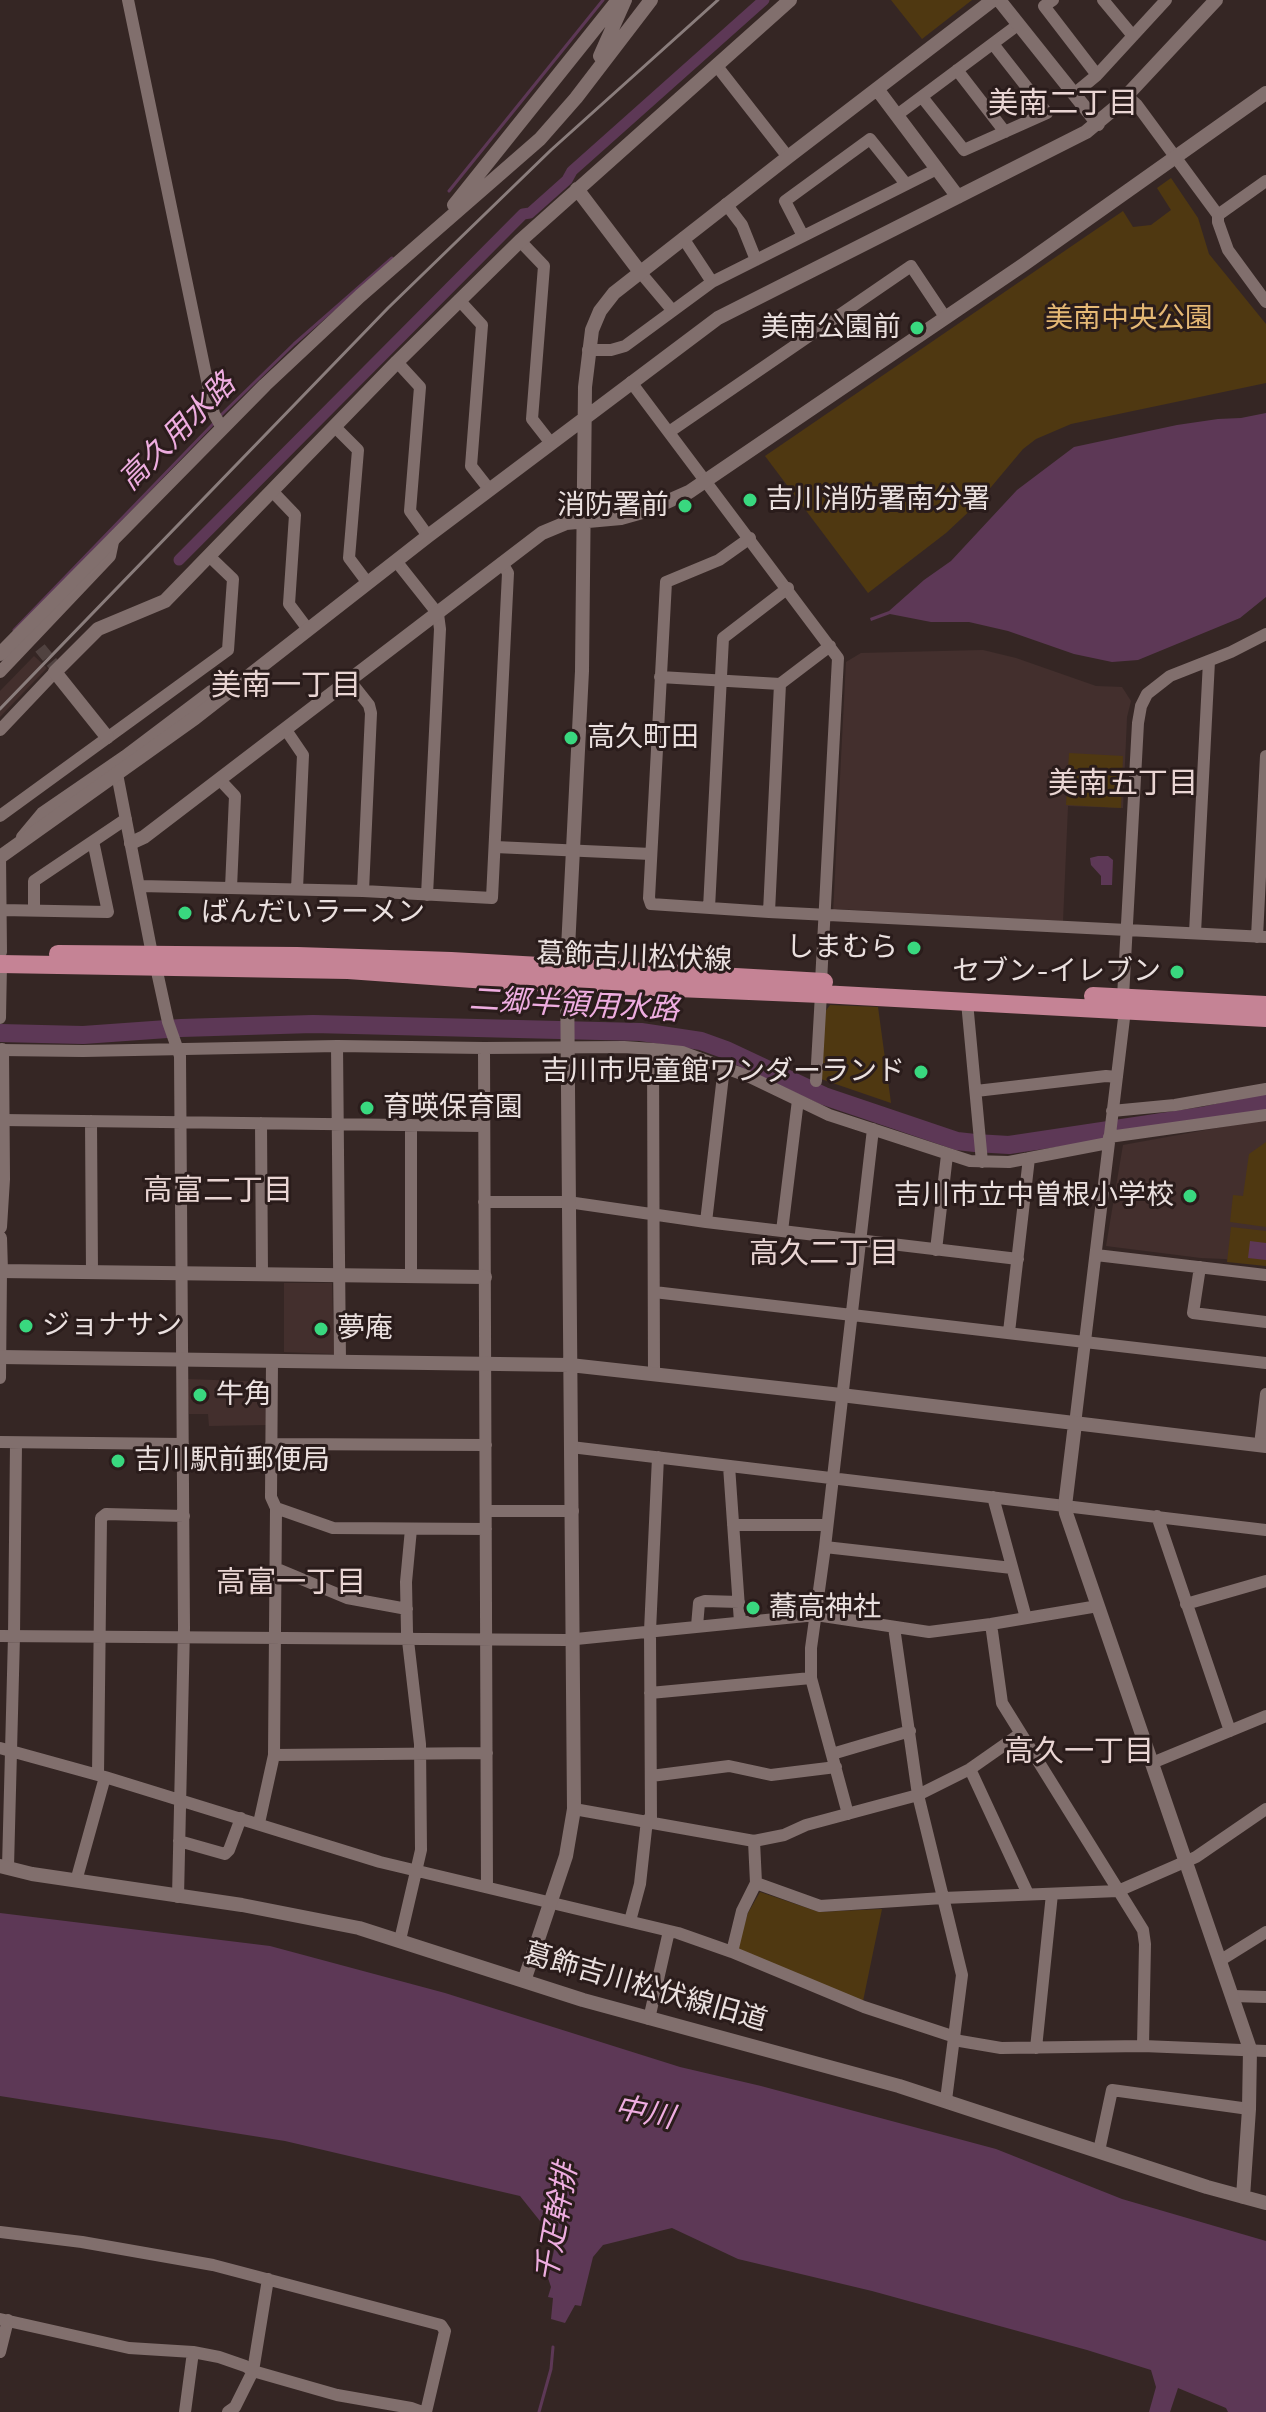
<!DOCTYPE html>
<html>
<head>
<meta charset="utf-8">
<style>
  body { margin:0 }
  canvas { display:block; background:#352624 }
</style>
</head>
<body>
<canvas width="1266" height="2412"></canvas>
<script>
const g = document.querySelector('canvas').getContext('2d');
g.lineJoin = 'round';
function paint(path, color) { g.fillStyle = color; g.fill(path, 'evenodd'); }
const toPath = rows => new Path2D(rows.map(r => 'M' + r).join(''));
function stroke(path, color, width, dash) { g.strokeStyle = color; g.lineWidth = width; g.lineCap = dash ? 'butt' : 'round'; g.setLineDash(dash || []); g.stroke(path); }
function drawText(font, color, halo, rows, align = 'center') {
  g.font = font + ' "Space Grotesk","Noto Sans JP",sans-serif'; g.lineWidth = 6; g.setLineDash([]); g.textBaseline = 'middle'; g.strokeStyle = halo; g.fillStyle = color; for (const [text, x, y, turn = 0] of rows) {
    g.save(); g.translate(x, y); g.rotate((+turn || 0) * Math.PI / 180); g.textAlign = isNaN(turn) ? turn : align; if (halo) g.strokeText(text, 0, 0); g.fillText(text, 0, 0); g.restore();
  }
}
paint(toPath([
  [983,650,1016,658,1096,686,1122,687,1131,701,1127,717,1123,808,1068,806,1063,921,837,909,833,914,846,662,861,653],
  [34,656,47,668,0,717,0,691],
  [1266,1119,1266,1266,1225,1259,1201,1258,1106,1246,1123,1145],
  [284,1283,332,1283,334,1354,284,1352],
  [187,1379,268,1382,266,1425,209,1426,208,1414,189,1414]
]), '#432f2d');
paint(toPath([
  [891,0,972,0,922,39],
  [1171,178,1198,218,1209,254,1266,324,1266,383,1071,424,1036,439,1023,449,976,505,946,533,868,593,765,456,1123,211,1133,227,1151,225,1171,210,1157,188],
  [1069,753,1123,756,1121,808,1066,805],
  [830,1005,878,1007,891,1103,821,1079,825,1012],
  [1266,1142,1266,1227,1230,1222,1233,1195,1243,1196,1249,1154],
  [1231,1227,1266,1231,1266,1266,1227,1262],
  [760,1892,819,1912,882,1909,863,2001,736,1950,748,1913]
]), '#4f3811');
paint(toPath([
  [1266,413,1266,597,1240,618,1138,660,1112,662,1074,654,1008,631,969,622,931,622,890,614,871,621,870,618,889,611,924,580,951,561,1017,490,1074,447,1177,425,1218,419,1241,418],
  [1098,856,1108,856,1113,860,1112,885,1101,885,1101,876,1091,865,1090,858],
  [1250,1241,1266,1243,1266,1260,1248,1258],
  [0,1913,270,1946,445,1993,680,2067,761,2086,996,2149,1122,2199,1266,2241,1266,2412,1228,2412,1226,2408,1178,2388,1170,2412,1149,2412,1156,2387,1151,2370,1087,2350,872,2291,738,2259,672,2228,603,2245,593,2257,581,2306,575,2305,565,2323,551,2319,553,2298,548,2297,551,2287,548,2278,556,2241,520,2196,285,2141,0,2096]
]), '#5d3856');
stroke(toPath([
  [449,191,603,0],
  [219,417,294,344,392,258],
  [14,630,214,423],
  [539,2412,551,2369,553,2347]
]), '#5d3856', 3);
stroke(toPath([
  [179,560,523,214,530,213,567,180,572,171,764,0]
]), '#5d3856', 11);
stroke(toPath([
  [0,1033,83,1035,181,1028,313,1024,641,1032,701,1041,726,1050,824,1096,957,1141,975,1143,1009,1145,1202,1116,1266,1102]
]), '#5d3856', 18);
stroke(toPath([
  [40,648,63,676]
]), '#504240', 12, [12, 6]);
stroke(toPath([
  [128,0,214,414,222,428],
  [1053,0,1044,6,1097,75],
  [1103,0,1133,36],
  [716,65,788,157],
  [957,70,1005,132],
  [1074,94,1097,75,1166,0],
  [1127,96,1137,105,1218,215,1218,222,1228,250,1266,302],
  [922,97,964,150,1047,113,993,44],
  [897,115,1019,24],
  [726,204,742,225,756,260],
  [1218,215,1266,181],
  [803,236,785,201,870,139,906,184],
  [683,238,712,282],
  [520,241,544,266,532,419,550,442],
  [640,272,672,310],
  [459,300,482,325,471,466,489,489],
  [588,350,611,350,625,346,712,282,937,169],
  [397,362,420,387,410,511,428,536],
  [631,382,838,658,821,982],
  [334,426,358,450,349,558,367,582],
  [669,432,911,266,945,317],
  [272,491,295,515,289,604,307,628],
  [750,538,719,560,666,582,649,898,651,904,769,912,1266,937],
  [396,561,438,614,440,629,427,895],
  [0,672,110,556,114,537],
  [660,677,780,684,830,646],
  [350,681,369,705,371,713,363,891],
  [0,730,55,672],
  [286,730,303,755,297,889],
  [117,774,152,954],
  [220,780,235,796,231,888],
  [0,816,228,650,233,579,209,556],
  [22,837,42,813,125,756,211,691,239,682],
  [495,847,651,854],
  [0,856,1,952],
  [140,886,363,891,492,898,508,573,502,563],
  [709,908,723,638,788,588],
  [1,910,108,912,93,841],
  [34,910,34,881,126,819],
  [769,912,780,684],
  [1195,933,1209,661],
  [1257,937,1266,756],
  [156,967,168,1022,180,1056,184,1628,178,1897],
  [1123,997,1138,723,1141,706,1147,694,1170,676,1231,652,1266,634],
  [967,1002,982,1162],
  [0,1018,1,964],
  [337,1046,340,1362],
  [484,1048,487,1887],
  [653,1049,654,1374],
  [0,1050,83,1051,337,1046,484,1048,624,1047,653,1049,682,1052,750,1077,829,1115,970,1161,1009,1162,1108,1143],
  [816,1081,821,994],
  [976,1091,1106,1076,1117,1077],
  [1112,1111,1175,1105,1266,1089],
  [2,1120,483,1126],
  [91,1121,92,1273],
  [261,1123,262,1275],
  [411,1125,411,1277],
  [1109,1137,1266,1115],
  [484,1202,568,1202,706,1222,1018,1259],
  [706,1222,724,1067],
  [782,1231,798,1100],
  [936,1250,947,1155],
  [1096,1255,1266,1275],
  [1200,1267,1193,1313,1266,1322],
  [654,1292,1266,1363],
  [1009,1332,1029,1158],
  [0,1378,1,1271],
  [1075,1424,1125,1010],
  [0,1442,183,1444],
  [271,1444,486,1445],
  [1260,1445,1266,1394],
  [571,1447,1266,1530],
  [729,1466,740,1622],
  [993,1497,1026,1618],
  [276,1508,333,1528,486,1529],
  [486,1511,573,1511],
  [1157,1516,1230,1731],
  [733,1525,827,1525],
  [825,1547,1012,1568],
  [275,1568,347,1598,407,1609],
  [1186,1604,1266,1581],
  [991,1624,1002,1703,1143,1930,1145,1944,1143,2046],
  [697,1626,699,1603,705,1601,739,1602],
  [894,1627,918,1795,962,1975,946,2100],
  [0,1636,566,1640,816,1615,929,1632,991,1624,1098,1606],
  [650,1693,811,1678],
  [0,1748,105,1777,380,1862,678,1933,732,1952,864,2007,955,2037],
  [832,1754,910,1731],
  [274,1755,487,1753],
  [1152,1763,1266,1716],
  [970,1769,1028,1894],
  [98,1775,101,1518,106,1514,184,1516],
  [651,1776,729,1766,771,1775,836,1767],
  [574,1809,754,1841,784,1835,806,1825,918,1795,970,1769,1020,1734],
  [848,1814,811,1678,811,1648,825,1547,873,1129],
  [651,1821,650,1631,658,1457],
  [259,1823,274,1755,276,1508,271,1497,272,1361],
  [179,1841,225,1854,229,1850,241,1818],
  [754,1841,756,1883,820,1906,943,1898,1118,1891,1196,1857,1266,1809],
  [8,1867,14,1636,16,1443],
  [76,1881,105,1777],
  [630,1921,640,1884,647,1820],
  [400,1940,421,1850,420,1744,407,1632,406,1582,411,1529],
  [732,1952,742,1911,756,1883],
  [1221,1960,1266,1932],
  [1233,1996,1266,1997],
  [649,2019,669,1931],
  [954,2040,1001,2048,1143,2046,1266,2051],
  [1036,2048,1052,1894],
  [1099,2151,1112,2090,1249,2109],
  [0,2232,82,2242,213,2265,441,2325,445,2331,426,2412],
  [0,2319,129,2348,193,2352,219,2357,245,2366,253,2371,337,2395,411,2408,422,2412],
  [0,2352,8,2320],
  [185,2412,193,2352],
  [228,2412,235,2407,253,2371,268,2279]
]), '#816f6d', 12);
stroke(toPath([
  [999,0,1098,124],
  [600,56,625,0],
  [877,89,958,197],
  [577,189,640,272],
  [454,205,618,0],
  [0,654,265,385,360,296,540,139,576,98,651,0],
  [107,737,55,672,98,629,165,601,397,362,520,241,790,0],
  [131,843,144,837,542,533,566,523,621,518,646,511,689,492,1023,265,1266,93],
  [0,857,195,718,428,536,718,318,1086,132,1116,107,1216,0],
  [0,1227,3,1179,2,1050],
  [0,1238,1,1271],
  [0,1271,485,1277],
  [0,1357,570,1365,841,1395,1266,1446],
  [1075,1424,1065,1506,1066,1513,1250,2049,1249,2109,1243,2197],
  [0,1866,32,1874,242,1905,359,1928,583,2000,899,2086,1207,2187,1266,2203],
  [524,1981,566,1856,574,1809,567,968,582,671,585,387,592,330,600,311,614,293,788,157,993,0]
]), '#816f6d', 14);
stroke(toPath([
  [58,954,297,956,451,961,824,982],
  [0,964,348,970,487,980,821,994,1266,1018],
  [1093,996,1266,1005]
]), '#c58395', 18);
stroke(toPath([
  [0,709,388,308,551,150,718,0]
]), '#8a7d7c', 3);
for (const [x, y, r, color] of [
  [917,328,8,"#39d87f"],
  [750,500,8,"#39d87f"],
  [685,506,8,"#39d87f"],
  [571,738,8,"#39d87f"],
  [185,913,8,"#39d87f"],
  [914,948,8,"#39d87f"],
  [1177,972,8,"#39d87f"],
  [921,1072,8,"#39d87f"],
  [367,1108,8,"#39d87f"],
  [1190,1196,8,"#39d87f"],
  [26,1326,8,"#39d87f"],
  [321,1329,8,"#39d87f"],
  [200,1395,8,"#39d87f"],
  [118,1461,8,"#39d87f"],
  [753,1608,8,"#39d87f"]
]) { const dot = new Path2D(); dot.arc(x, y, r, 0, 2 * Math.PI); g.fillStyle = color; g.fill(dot); stroke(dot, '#2a1c1b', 3); }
drawText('28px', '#e6b975', '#2a1c1b', [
  ["美南中央公園",1129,319]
]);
drawText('28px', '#eae0df', '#2a1c1b', [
  ["美南公園前",901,328,"right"],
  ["吉川消防署南分署",766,500],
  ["消防署前",669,506,"right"],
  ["高久町田",587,738],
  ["ばんだいラーメン",201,913],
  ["しまむら",898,948,"right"],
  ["セブン-イレブン",1161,972,"right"],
  ["吉川市児童館ワンダーランド",905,1072,"right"],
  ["育暎保育園",383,1108],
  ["吉川市立中曽根小学校",1174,1196,"right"],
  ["ジョナサン",42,1326],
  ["夢庵",337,1329],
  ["牛角",216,1395],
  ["吉川駅前郵便局",134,1461],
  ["蕎高神社",769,1608]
], 'left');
drawText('28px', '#eae0df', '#2a1c1b', [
  ["葛飾吉川松伏線",634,958,2],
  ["葛飾吉川松伏線旧道",645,1988,16]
]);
drawText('30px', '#e9d5d3', '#2a1c1b', [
  ["美南二丁目",1063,105],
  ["美南一丁目",286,687],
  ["美南五丁目",1123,785],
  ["高富二丁目",218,1192],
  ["高久二丁目",824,1255],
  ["高富一丁目",291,1584],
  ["高久一丁目",1079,1753]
]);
drawText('italic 30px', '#eeade0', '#2a1c1b', [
  ["高久用水路",178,433,-45],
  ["二郷半領用水路",574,1006,3],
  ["中川",644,2114,11],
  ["千疋幹排",558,2223,-80]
]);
</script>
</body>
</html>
